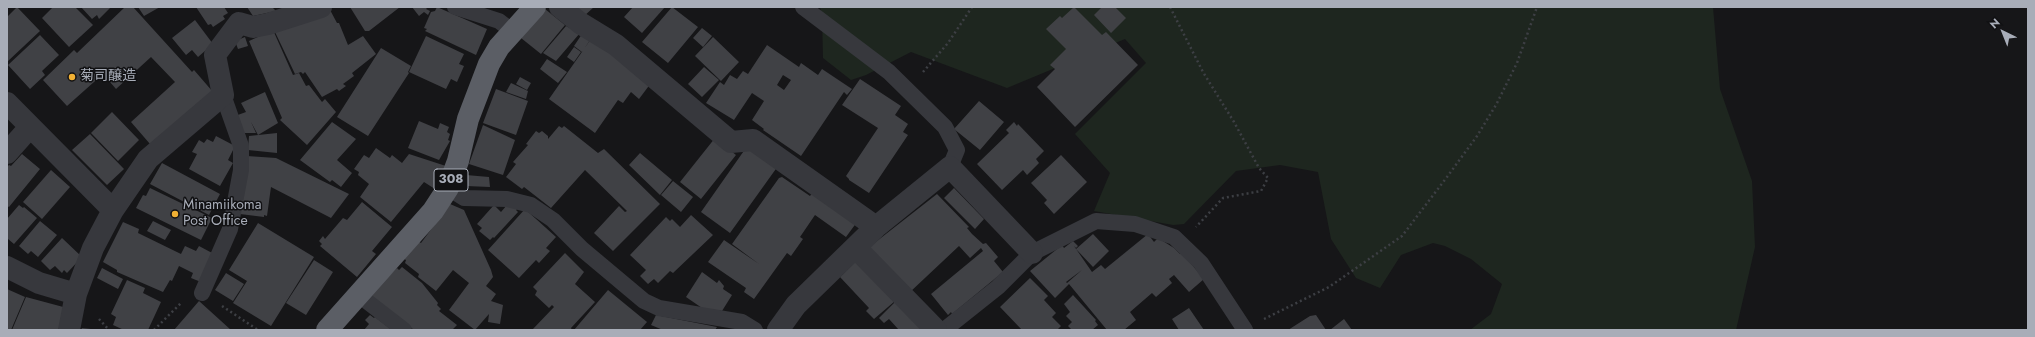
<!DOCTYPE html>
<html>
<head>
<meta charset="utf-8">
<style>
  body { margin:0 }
  #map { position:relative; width:2035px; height:337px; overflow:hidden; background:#161618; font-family:Jost,sans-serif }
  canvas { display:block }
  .frame { position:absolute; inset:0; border:8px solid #a8adb8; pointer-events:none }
  .north { position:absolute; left:1983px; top:12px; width:40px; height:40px; -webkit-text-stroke:3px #111113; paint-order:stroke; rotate:317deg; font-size:11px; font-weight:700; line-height:16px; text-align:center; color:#a8adb8 }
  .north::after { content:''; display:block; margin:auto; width:14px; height:18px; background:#a8adb8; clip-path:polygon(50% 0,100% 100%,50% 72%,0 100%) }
</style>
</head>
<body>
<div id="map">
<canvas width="2035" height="337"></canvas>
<div class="frame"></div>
<div class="north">N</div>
</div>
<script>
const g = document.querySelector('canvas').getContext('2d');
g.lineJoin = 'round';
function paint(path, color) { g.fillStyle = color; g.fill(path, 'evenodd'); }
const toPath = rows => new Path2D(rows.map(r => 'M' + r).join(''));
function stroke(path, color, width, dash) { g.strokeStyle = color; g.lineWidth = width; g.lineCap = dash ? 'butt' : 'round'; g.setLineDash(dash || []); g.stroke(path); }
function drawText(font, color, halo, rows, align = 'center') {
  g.font = font + ' Jost,"Noto Sans JP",sans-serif'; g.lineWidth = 3; g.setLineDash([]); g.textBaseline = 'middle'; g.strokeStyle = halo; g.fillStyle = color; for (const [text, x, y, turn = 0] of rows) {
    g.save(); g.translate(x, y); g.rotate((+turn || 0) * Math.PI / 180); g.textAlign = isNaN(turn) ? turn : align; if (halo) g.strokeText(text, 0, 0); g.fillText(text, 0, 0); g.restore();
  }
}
paint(toPath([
  [820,7,1713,7,1720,89,1752,181,1755,247,1736,330,1470,330,1491,314,1502,284,1471,259,1445,246,1433,243,1401,255,1380,288,1356,278,1331,239,1318,172,1280,165,1236,171,1184,224,1173,225,1094,211,1110,173,1075,134,1146,63,1125,39,1007,88,911,52,866,75,851,80,823,58,822,15]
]), '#1e261f');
paint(toPath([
  [17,7,40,31,7,62,7,17],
  [53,7,75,7,93,25,69,47,42,18],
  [81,7,111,7,99,19,97,15,92,19],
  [125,7,133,7,192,72,194,70,213,92,150,144,131,122,175,82,151,57,116,89,103,74,67,106,43,80,74,50,77,53],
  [138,7,160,7,144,16],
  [196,7,224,7,228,13,223,16,225,19,213,27,211,24,208,25],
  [247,7,272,7,276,11,253,16],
  [350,7,400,7,369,31,365,31],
  [412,7,428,7,426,9,430,11,428,15,424,12,419,16],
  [437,7,487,29,476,55,425,31,427,29,424,28,431,12,435,11],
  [572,7,594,7,583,17],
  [633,7,665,7,642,33,624,17],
  [672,7,698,27,668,63,642,42],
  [1074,7,1102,35,1106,32,1138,65,1075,127,1037,87,1055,69,1050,65,1066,49,1046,29,1060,16,1062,18],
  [1102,7,1115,7,1126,18,1111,33,1094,15],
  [329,8,337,23,339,23,348,45,363,36,376,54,352,73,354,76,343,84,346,86,339,91,337,89,322,97,305,72,303,74,301,72,295,74,275,32],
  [545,9,565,25,541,54,521,38],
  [195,20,213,44,198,57,192,50,186,55,172,38],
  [566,26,580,33,556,61,543,53],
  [702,28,712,36,703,47,693,38],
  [273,30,293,75,299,73,306,86,309,85,322,102,325,99,336,112,307,145,280,120,282,118,249,41],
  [582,34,590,40,582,52,574,46],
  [40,35,59,55,42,71,45,75,30,89,8,65],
  [426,36,464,54,459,64,464,66,457,82,451,79,446,89,409,72],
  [245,37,248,46,238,49,235,41],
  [713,37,739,62,721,81,695,56],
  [591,39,651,83,639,99,631,92,623,103,618,100,595,133,549,99],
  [767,45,799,67,801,63,818,75,822,69,852,89,847,95,844,92,801,156,763,130,764,129,752,120,764,101,752,93,734,120,706,103,720,82,724,85,730,75,737,79,743,71,748,74],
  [783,75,791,80,784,90,777,85],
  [574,47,581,52,574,62,567,57],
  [381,48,411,66,408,72,409,73,368,136,337,117],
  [547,59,567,72,558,83,540,69],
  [704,67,719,80,702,97,688,84],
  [520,77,531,83,527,90,516,84],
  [860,79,901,106,895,115,908,124,903,132,908,135,869,193,849,180,849,179,846,176,878,128,842,105],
  [511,83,528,91,526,99,506,92],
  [496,89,528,101,516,135,483,123],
  [265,92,278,123,258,135,251,122,256,133,244,133,235,116,246,112,241,103],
  [979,101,1004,122,980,150,954,129],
  [112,112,139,140,118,161,91,133],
  [419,121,438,129,440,123,449,127,447,132,450,134,448,140,450,141,439,160,408,148],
  [332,122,356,139,337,160,352,173,341,187,332,180,330,182,300,160],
  [1014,122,1017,126,1018,124,1044,151,1036,159,1039,163,1027,175,1023,170,1002,190,977,164,1009,133,1006,130],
  [483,125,515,140,503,175,469,164],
  [559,126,562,128,564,126,598,153,604,149,660,204,613,251,594,233,619,206,625,212,627,211,585,170,551,208,524,187,522,189,506,177,516,164,513,162,528,145,526,144,536,131,539,133,542,131,548,136,548,139],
  [277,133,277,153,248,150,249,136],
  [90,134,124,169,107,185,72,150],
  [216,136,235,146,228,160,233,163,220,186,189,169,197,154,192,152,199,140,204,143,207,139,213,142],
  [715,138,736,155,701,199,680,182],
  [748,145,778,166,730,233,701,212],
  [376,148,390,158,392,155,402,163,409,154,449,167,435,189,424,182,391,222,360,197,369,184,358,175,359,172,354,169,364,155,369,158],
  [640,153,672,180,660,195,629,165],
  [22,154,40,169,9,207,7,206,7,167,9,165,11,166],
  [1061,155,1087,182,1054,214,1044,203,1047,200,1031,183],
  [247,156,276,158,349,194,331,218,271,187,267,216,264,215,264,217,240,214],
  [162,163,220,194,209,215,150,184],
  [51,170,70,187,42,219,23,202],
  [466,175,489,177,490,187,466,186],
  [782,177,810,196,813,192,857,222,846,237,815,215,800,237,803,239,791,256,787,253,754,299,744,292,746,288,708,262,724,240,759,264,732,244,779,178],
  [673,181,693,197,681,212,661,195],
  [150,188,212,218,201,240,136,208,143,195,146,196],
  [954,188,984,219,975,229,944,198],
  [937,194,969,227,967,228,972,234,983,244,986,243,998,257,994,261,1003,272,952,314,951,312,948,315,931,294,983,251,981,248,970,258,959,246,909,293,868,248],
  [362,202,392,227,372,251,376,254,357,277,320,246,322,244,319,241,323,236,325,239,343,218,347,220],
  [450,204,464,210,491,270,493,277,486,286,496,294,491,301,503,305,500,324,488,322,489,314,475,330,449,310,469,283,453,270,436,291,418,277,419,274,405,263,406,260,404,259,417,241,421,243],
  [19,205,23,208,24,207,37,218,14,244,8,239,7,240,7,219],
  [494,205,501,212,507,205,518,208,516,210,518,212,494,238,493,237,490,240,479,231,482,228,477,224],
  [525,209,556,237,546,248,550,251,539,263,536,260,519,278,488,250],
  [691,215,713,235,673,273,670,271,658,283,654,279,648,284,640,276,646,270,630,255,666,217,670,221,672,219,680,227],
  [40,221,57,235,38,257,31,251,28,254,19,246],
  [153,221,171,230,165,240,147,231],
  [123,222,139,229,138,233,181,254,185,246,196,251,199,246,214,254,201,282,191,278,193,273,179,266,172,281,170,280,163,292,117,272,117,270,103,262],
  [258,223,314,257,271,326,233,303,247,281,229,270],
  [1093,234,1109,251,1093,267,1076,249],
  [1148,234,1154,242,1158,238,1174,248,1180,254,1182,253,1204,279,1189,292,1174,275,1169,279,1172,283,1156,297,1152,293,1130,312,1136,320,1124,330,1107,330,1069,284,1055,298,1030,271,1062,245,1064,248,1073,241,1078,246,1076,248,1074,246,1092,272,1101,265,1105,269],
  [1082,270,1067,283,1066,282],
  [62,238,82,257,67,273,64,270,62,273,55,266,50,270,41,261],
  [565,253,584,272,575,284,595,302,571,328,572,330,532,330,554,307,552,305,549,308,535,295,537,291,533,287],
  [314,260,333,272,306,315,286,303],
  [857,260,895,301,874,319,866,311,869,308,840,277],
  [402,267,422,283,438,303,437,305,441,309,439,311,457,325,452,330,414,330,370,295,397,268,399,270],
  [102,268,123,279,118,289,97,278],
  [702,272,717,283,719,280,724,286,723,289,732,295,722,311,702,308,686,297],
  [226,273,244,284,233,301,215,290],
  [1030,278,1048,296,1044,300,1056,313,1052,317,1061,326,1057,330,1022,330,1000,307],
  [127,280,145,288,143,293,161,302,148,330,124,330,113,325,116,317,111,314],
  [7,289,25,297,11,330,7,330],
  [608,290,647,322,640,330,574,330],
  [1073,295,1096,320,1095,321,1098,325,1092,330,1072,330,1068,326,1072,322,1066,316,1070,312,1064,304],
  [26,297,67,308,58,330,12,330],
  [199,301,231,330,174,330],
  [896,301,924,330,899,330,889,319,884,323,879,318],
  [1189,308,1204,330,1179,330,1172,319],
  [370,315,374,318,375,317,392,330,364,330,369,324,365,320],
  [656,315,717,327,715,330,663,330,651,325],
  [1316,315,1326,330,1288,330,1310,316],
  [1344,319,1352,330,1330,330],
  [82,328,91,329,91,330,81,330]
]), '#404145');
stroke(toPath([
  [1170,7,1203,72,1234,122,1259,168,1268,178,1261,191,1223,198,1196,227],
  [923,72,948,43,972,7],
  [222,306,258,330],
  [99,319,109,330],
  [1264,319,1329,287,1402,236,1447,177,1477,136,1496,105,1517,63,1537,7],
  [154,330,181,303]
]), '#3d3f44', 2.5, [2, 3]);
stroke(toPath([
  [455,7,499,21,512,31],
  [803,7,889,72,945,127,957,150,950,167],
  [448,188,464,198,507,199,531,205,553,220,582,249,644,301,659,308,742,322,755,330],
  [202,293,230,229,241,170,241,146,223,95],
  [360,296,404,330],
  [944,330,998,287,1032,253,1096,221,1135,224,1174,237,1201,263,1245,330]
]), '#37383d', 16);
stroke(toPath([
  [560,7,580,23,616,45,731,142,753,140,876,227],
  [7,103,113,210],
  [7,153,30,127],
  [856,248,936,330],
  [7,267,39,283,76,294],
  [69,330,76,294,93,248,113,210,148,159,223,95,215,55,239,23,253,27,268,24,321,7],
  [778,330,796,305,876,227,950,167,1032,253]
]), '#37383d', 22);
stroke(toPath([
  [327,330,433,211,448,188,458,161,468,119,489,64,499,47,535,7]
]), '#5b5e65', 22);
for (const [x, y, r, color] of [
  [72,77,4,"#f2b134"],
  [175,214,4,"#f2b134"]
]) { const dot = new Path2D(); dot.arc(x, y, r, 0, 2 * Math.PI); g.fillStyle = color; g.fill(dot); stroke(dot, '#111113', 1.5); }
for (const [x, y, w] of [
  [451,180,34]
]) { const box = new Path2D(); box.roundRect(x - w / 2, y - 11, w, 22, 3); g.fillStyle = '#111113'; g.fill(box); stroke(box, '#a8adb8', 1); }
drawText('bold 13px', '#a8adb8', null, [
  ["308",451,180]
]);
drawText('14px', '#a8adb8', '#111113', [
  ["菊司醸造",80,77],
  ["Minamiikoma",183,206],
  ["Post Office",183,222]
], 'left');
</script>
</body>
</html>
